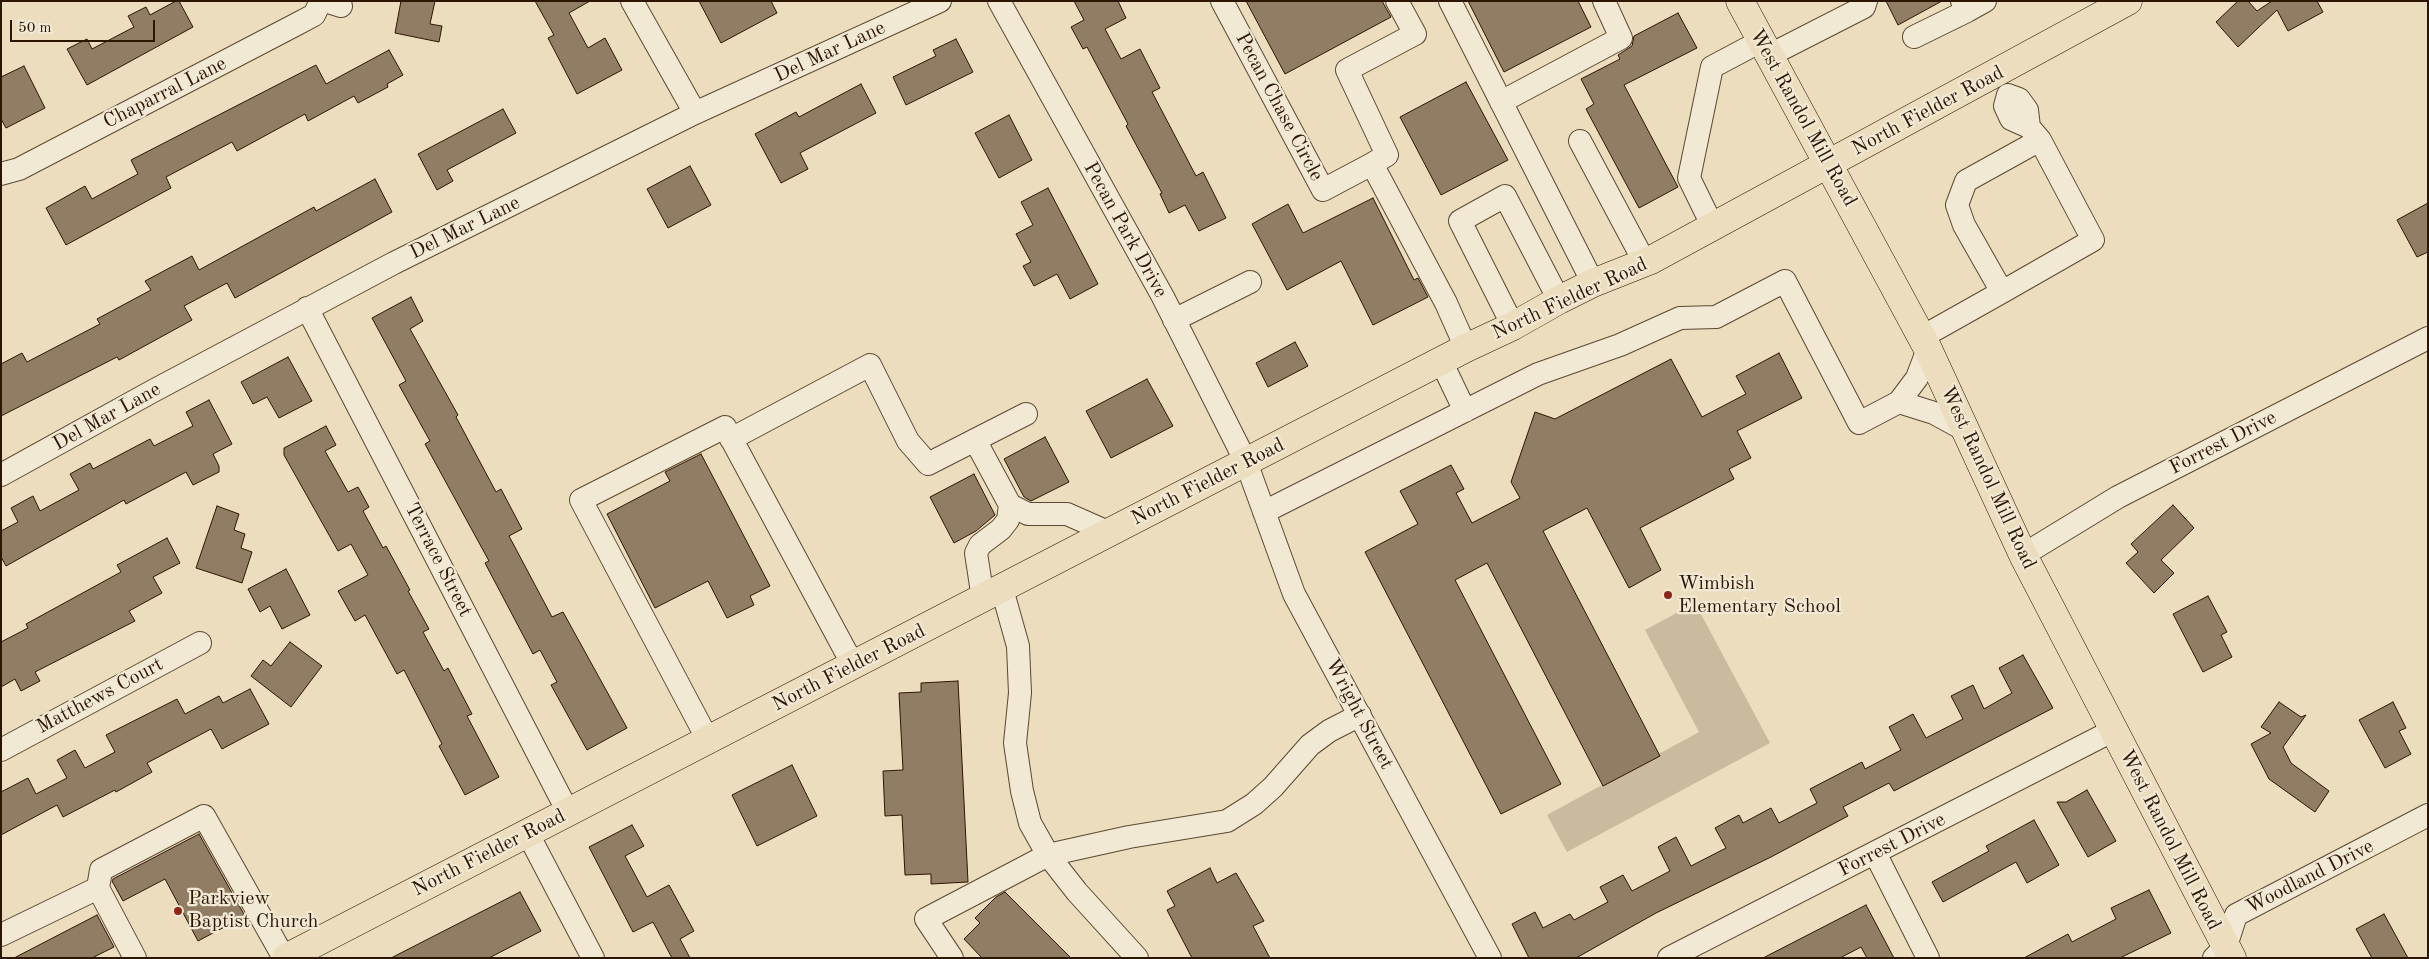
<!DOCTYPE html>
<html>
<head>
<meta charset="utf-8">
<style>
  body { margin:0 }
  #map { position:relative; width:2429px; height:959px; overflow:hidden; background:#ebddbe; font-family:"Old Standard TT",serif }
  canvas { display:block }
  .frame { position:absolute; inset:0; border:2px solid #2d1600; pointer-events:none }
  .scale { position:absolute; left:10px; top:20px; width:145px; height:22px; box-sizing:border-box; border:2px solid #2d1600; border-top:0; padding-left:6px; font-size:15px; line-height:18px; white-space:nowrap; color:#2d1600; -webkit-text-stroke:4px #f2e9d5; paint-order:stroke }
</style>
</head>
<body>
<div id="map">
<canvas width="2429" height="959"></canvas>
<div class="frame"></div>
<div class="scale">50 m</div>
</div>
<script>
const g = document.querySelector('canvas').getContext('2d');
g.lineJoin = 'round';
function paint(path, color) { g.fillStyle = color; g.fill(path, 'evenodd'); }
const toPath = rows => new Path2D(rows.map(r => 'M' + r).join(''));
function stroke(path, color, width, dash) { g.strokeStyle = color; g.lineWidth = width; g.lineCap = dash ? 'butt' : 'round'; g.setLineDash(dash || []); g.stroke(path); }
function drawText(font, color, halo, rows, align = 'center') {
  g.font = font + ' "Old Standard TT",serif'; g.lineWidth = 4.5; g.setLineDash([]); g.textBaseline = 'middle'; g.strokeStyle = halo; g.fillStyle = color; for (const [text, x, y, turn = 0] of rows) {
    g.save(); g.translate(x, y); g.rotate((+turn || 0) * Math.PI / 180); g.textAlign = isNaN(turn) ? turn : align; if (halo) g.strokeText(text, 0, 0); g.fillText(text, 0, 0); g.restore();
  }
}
paint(toPath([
  [1695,603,1770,743,1567,852,1547,815,1699,732,1645,630]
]), '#cbbb9e');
const building = toPath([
  [176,1,179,1,193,27,87,85,67,49,87,39,92,49,134,27,128,16,146,7,150,15,176,1],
  [401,1,435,1,430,24,442,26,439,42,395,33,401,1],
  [535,1,590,1,569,13,588,48,605,38,622,70,577,94,548,38,554,35,535,1],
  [699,1,771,1,777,13,721,43,699,1],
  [1074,1,1118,1,1126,18,1105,29,1121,59,1140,49,1160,88,1152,92,1196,176,1203,172,1226,218,1199,231,1185,205,1169,213,1160,194,1162,193,1126,126,1128,124,1087,47,1083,49,1071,27,1084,20,1074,1],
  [1246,1,1382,1,1391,17,1285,74,1246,1],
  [1468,1,1578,1,1591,27,1504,72,1468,1],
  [1886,1,1942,1,1898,25,1886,1],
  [2238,1,2248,1,2257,11,2272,1,2317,1,2323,12,2288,31,2277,10,2238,47,2216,22,2238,1],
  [1678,13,1697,48,1624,85,1678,187,1639,208,1586,109,1594,104,1581,79,1620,59,1618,55,1632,46,1634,36,1678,13],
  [956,39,973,72,906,105,893,77,936,56,933,50,956,39],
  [389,50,403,75,387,84,388,87,358,103,354,96,308,121,305,114,237,151,232,142,166,177,171,188,66,245,46,208,85,186,92,199,138,174,131,160,316,65,326,84,389,50],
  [24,66,45,108,6,128,1,119,1,77,24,66],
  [1466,82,1508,160,1441,195,1400,117,1466,82],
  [861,84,876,113,800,153,808,169,781,183,755,134,796,112,799,117,861,84],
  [503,109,516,133,447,170,453,181,437,190,418,154,503,109],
  [1009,115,1032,160,999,178,975,133,1009,115],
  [690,166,711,205,668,228,647,189,690,166],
  [375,179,392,212,235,298,227,283,184,306,192,320,119,360,117,357,1,416,1,364,22,353,27,362,100,324,97,319,151,290,145,281,192,256,199,270,314,207,316,211,375,179],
  [1048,188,1098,284,1070,299,1057,274,1034,286,1023,266,1031,262,1016,234,1033,225,1021,202,1048,188],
  [1373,198,1414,280,1418,278,1428,297,1373,325,1341,261,1287,290,1252,224,1288,204,1303,233,1373,198],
  [2428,203,2428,252,2417,257,2397,220,2428,203],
  [411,297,423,321,410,329,458,415,456,417,496,492,501,489,522,529,509,536,552,617,563,612,627,728,587,750,551,685,557,682,540,650,533,654,485,563,489,561,425,444,430,441,399,385,406,381,372,318,411,297],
  [1295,342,1308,366,1268,387,1256,363,1295,342],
  [1779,353,1802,398,1737,431,1751,458,1729,469,1734,479,1640,528,1661,570,1629,588,1587,508,1543,531,1660,756,1603,786,1487,563,1455,580,1561,784,1501,814,1365,552,1418,524,1400,491,1451,465,1464,489,1456,493,1472,523,1520,498,1511,482,1535,412,1555,419,1671,359,1702,417,1746,394,1736,376,1779,353],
  [288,357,312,401,279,418,267,397,253,404,241,382,288,357],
  [1147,379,1173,426,1111,458,1086,411,1147,379],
  [209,400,232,444,213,454,219,466,219,472,193,485,186,472,126,504,124,500,6,566,1,557,1,531,18,522,11,508,33,496,40,511,79,490,70,474,90,463,93,469,150,439,154,446,193,426,186,412,209,400],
  [326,426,336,445,325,451,348,492,358,487,369,507,363,511,383,548,386,546,410,590,408,591,429,629,423,632,444,671,448,668,472,714,467,716,499,777,465,795,439,746,442,744,404,670,397,674,365,615,355,621,338,591,368,575,351,544,338,551,284,455,284,448,326,426],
  [1045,437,1069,482,1031,501,1024,497,1004,459,1045,437],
  [701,454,770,586,750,596,754,605,727,618,708,581,655,608,607,514,670,481,665,472,701,454],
  [974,474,995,515,976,531,954,543,930,497,974,474],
  [2173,505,2194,528,2161,560,2174,573,2154,593,2126,563,2138,552,2131,544,2173,505],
  [217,506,239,514,234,530,245,534,241,548,252,552,242,583,196,568,217,506],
  [167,538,180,563,153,577,162,593,129,611,135,621,35,672,40,681,21,691,15,679,1,687,1,642,28,628,26,624,121,572,117,565,167,538],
  [286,569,310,615,282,629,270,606,260,612,248,589,286,569],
  [2208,596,2227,632,2221,635,2232,657,2203,672,2173,614,2208,596],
  [290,642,322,666,291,707,251,676,263,660,271,666,290,642],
  [2023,655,2053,708,1894,791,1889,783,1843,807,1848,816,1771,857,1656,913,1576,958,1529,958,1512,924,1535,912,1543,928,1570,914,1574,920,1608,902,1600,887,1623,875,1632,891,1670,871,1658,847,1676,837,1691,866,1726,848,1715,828,1739,815,1743,823,1771,808,1779,823,1817,803,1810,789,1862,762,1865,769,1901,750,1889,727,1913,714,1926,738,1963,719,1951,696,1973,685,1984,709,2012,693,1999,668,2023,655],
  [958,681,968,882,931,884,931,874,905,875,902,815,885,816,883,771,903,770,899,693,921,692,921,683,958,681],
  [250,689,269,724,222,749,211,729,147,763,152,772,116,792,115,790,63,817,57,805,1,835,1,792,28,778,36,794,67,778,57,760,75,750,85,768,115,752,106,735,177,699,185,714,219,696,223,703,250,689],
  [2279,702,2301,717,2306,715,2283,747,2291,763,2329,791,2315,812,2269,779,2251,744,2271,733,2261,727,2279,702],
  [2393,702,2406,728,2399,731,2411,754,2385,768,2359,720,2393,702],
  [792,765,817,816,757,846,732,795,792,765],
  [2087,790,2116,841,2088,857,2057,802,2066,802,2087,790],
  [2034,820,2059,865,2027,883,2016,862,1943,902,1932,882,1989,851,1986,846,2034,820],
  [632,825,644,846,625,856,647,897,669,885,694,931,680,939,690,958,672,958,653,922,633,932,589,847,632,825],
  [199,834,245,916,198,941,165,879,123,901,112,881,113,879,199,834],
  [1210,868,1217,883,1236,873,1264,921,1253,926,1270,958,1192,958,1167,910,1175,906,1167,891,1210,868],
  [2149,890,2171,933,2120,958,2024,958,2068,934,2072,942,2116,919,2111,908,2149,890],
  [520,892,541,931,489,958,391,958,520,892],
  [1005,892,1071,958,982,958,964,939,980,923,975,918,996,897,1005,892],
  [1866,905,1894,958,1867,958,1861,947,1840,958,1763,958,1866,905],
  [2384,914,2408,958,2372,958,2356,929,2384,914],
  [97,915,114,947,92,958,14,958,97,915]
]);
paint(building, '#907d63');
stroke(building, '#2d1600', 1);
const minor = toPath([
  [325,1,341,6],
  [632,1,695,113],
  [999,1,1163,297,1246,462,1294,594,1490,958],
  [1222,1,1323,190,1372,164],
  [1397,1,1415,34,1347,70,1387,155,1372,164,1446,303,1466,348],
  [1450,1,1593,283],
  [1962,1,1967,11,1985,1],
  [1914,37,1967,11],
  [1768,56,1864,7,1866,1],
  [1501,102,1621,38,1604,1],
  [2029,127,2027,110,2019,99,2008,95,2005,106,2011,119,2029,127,2040,140],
  [1580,141,1645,263],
  [1,174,19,169,297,24,314,15,321,1],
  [1713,227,1689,178,1712,67,1761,41],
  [307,308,568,812],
  [1174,320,1250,282],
  [1513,326,1460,221,1505,196,1559,300],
  [1922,337,2002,292,2093,240,2040,140,1966,181,1957,205,1964,225,2002,292],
  [1441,361,1465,411],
  [1899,402,1934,413,1967,431],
  [731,439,870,365,908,441,928,464,1026,414],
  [975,440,1010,505,1028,514,1067,514,1110,533],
  [1,475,153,391,394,263,695,113,940,1],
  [1264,512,1538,374,1620,345,1680,318,1716,317,1785,281,1859,423,1899,402,1917,378,1928,349],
  [2023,555,2118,497,2428,338],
  [1002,589,1018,646,1020,693,1015,743,1022,791,1030,823,1048,855,1129,837,1227,821,1254,804,1273,787,1310,745,1329,731,1360,715],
  [983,599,976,553,980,545,1001,529,1008,520,1010,505],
  [708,740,581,500,725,427,853,665],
  [1,750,200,643],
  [528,834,593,958],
  [1875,853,1928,958],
  [98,888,101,870,204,816,284,958],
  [1,935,98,888,135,958],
  [952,958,926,919,1048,855,1077,892,1137,958],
  [1669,958,2114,730],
  [2214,958,2226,946,2236,915,2428,815]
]);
const major = toPath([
  [1740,1,1928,349,2023,555,2232,958],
  [286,958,1466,348,1513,326,1559,300,1593,283,1651,260,2128,1]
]);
stroke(minor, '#5c4830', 24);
stroke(major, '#2d1600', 29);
stroke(minor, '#f2e9d5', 22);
stroke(major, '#ebddbe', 28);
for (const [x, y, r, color] of [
  [1668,595,5,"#8f2418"],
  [178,911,5,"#8f2418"]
]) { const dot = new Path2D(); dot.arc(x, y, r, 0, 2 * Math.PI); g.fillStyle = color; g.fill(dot); stroke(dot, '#f2e9d5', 2); }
drawText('20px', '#2d1600', '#f2e9d5', [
  ["Del Mar Lane",830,52,-25],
  ["Chaparral Lane",165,93,-27],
  ["Pecan Chase Circle",1279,107,62],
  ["North Fielder Road",1928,111,-28],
  ["West Randol Mill Road",1803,118,61],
  ["Del Mar Lane",465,228,-26],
  ["Pecan Park Drive",1125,230,61],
  ["North Fielder Road",1570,299,-25],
  ["Del Mar Lane",107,417,-29],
  ["Forrest Drive",2223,443,-27],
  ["West Randol Mill Road",1988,478,65],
  ["North Fielder Road",1208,482,-27],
  ["Terrace Street",438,560,63],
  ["North Fielder Road",849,668,-27],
  ["Matthews Court",100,696,-28],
  ["Wright Street",1359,714,62],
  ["West Randol Mill Road",2170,840,63],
  ["Forrest Drive",1892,845,-27],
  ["North Fielder Road",489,853,-27],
  ["Woodland Drive",2310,877,-27]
]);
drawText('20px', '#2d1600', '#f2e9d5', [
  ["Wimbish",1678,584],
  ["Elementary School",1678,607],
  ["Parkview",188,899],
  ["Baptist Church",188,922]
], 'left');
</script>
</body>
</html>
